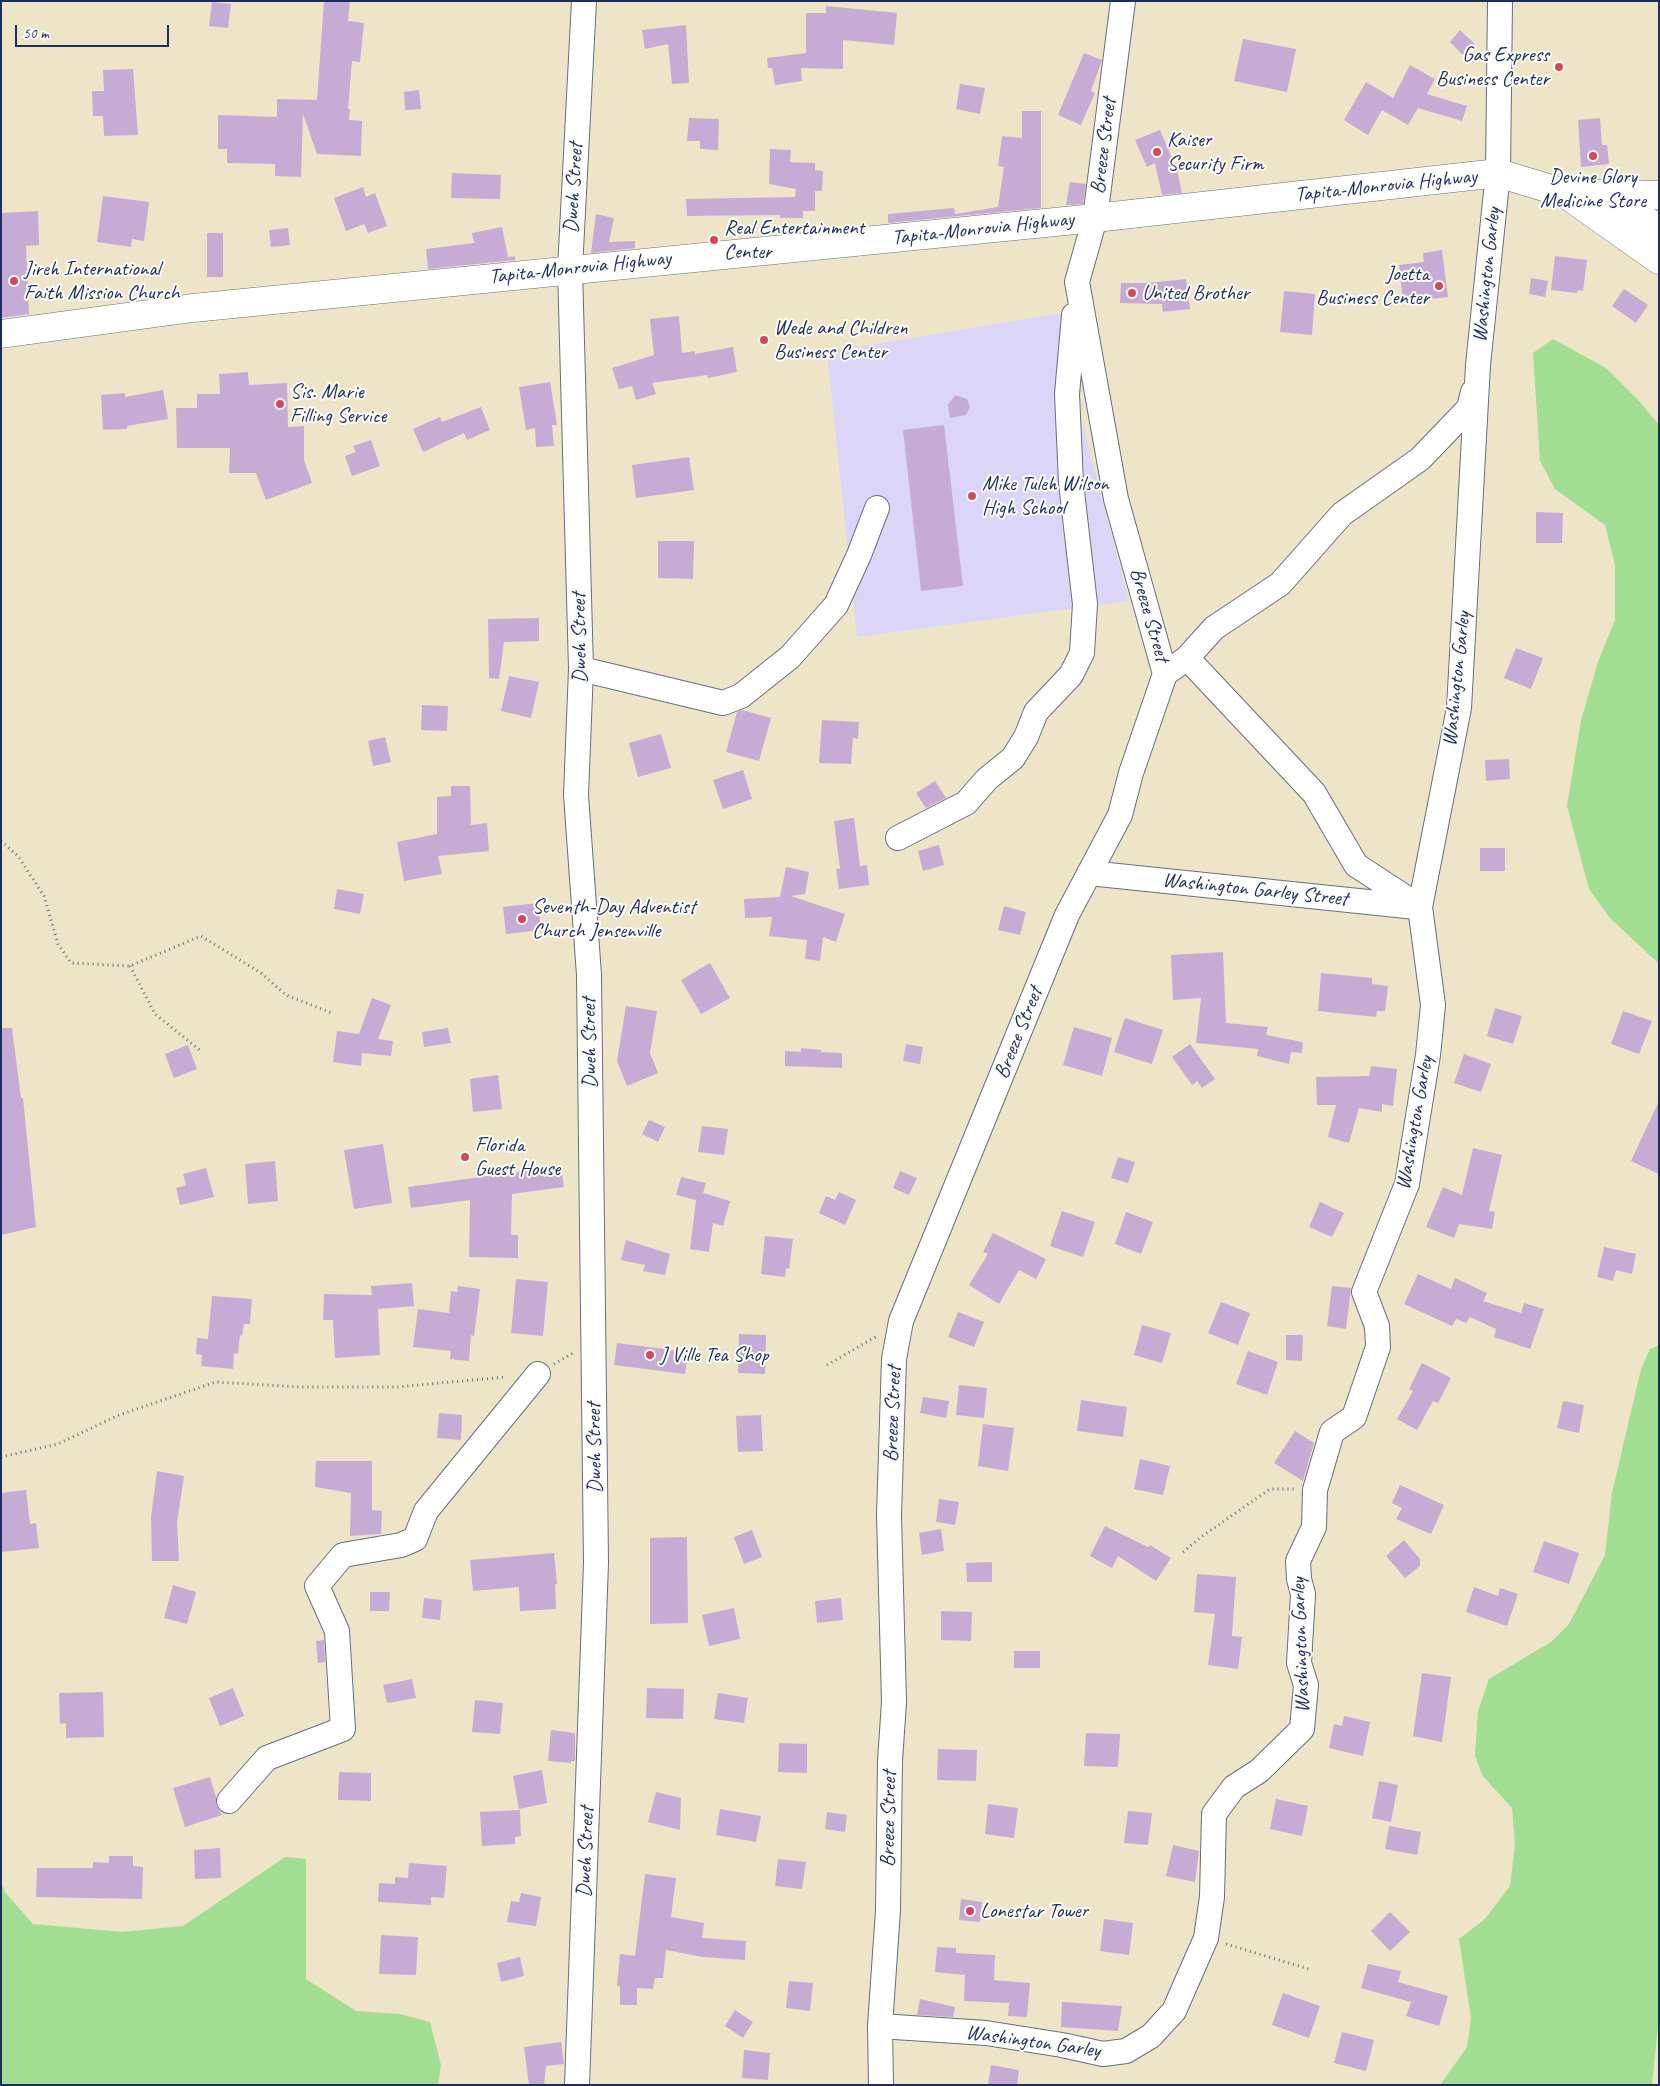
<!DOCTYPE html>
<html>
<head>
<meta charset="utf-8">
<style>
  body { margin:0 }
  #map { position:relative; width:1660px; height:2086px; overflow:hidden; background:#eee5c8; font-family:Caveat,sans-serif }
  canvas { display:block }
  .frame { position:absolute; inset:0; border:2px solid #1b2f5e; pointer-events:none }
  .scale { position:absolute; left:15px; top:25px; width:154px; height:22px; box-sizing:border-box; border:2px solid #1b2f5e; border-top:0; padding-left:6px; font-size:15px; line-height:18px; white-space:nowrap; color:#1b2f5e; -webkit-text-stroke:4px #fdfcf7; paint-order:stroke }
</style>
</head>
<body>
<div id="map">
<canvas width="1660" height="2086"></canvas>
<div class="frame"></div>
<div class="scale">50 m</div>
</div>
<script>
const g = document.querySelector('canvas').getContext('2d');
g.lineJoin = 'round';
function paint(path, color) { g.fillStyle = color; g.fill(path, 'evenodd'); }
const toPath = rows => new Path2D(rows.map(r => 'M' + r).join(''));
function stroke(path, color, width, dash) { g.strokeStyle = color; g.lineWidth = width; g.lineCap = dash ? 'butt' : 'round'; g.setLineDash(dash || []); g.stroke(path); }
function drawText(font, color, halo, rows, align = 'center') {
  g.font = font + ' Caveat,sans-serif'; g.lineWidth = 4; g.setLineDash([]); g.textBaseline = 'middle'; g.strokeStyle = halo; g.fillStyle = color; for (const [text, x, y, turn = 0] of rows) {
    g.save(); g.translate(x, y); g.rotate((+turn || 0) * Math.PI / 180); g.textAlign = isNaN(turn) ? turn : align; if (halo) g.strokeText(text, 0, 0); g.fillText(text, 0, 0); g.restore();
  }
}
paint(toPath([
  [1063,313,1074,391,1129,601,857,637,827,352]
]), '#dbd6f7');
paint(toPath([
  [1553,339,1606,368,1639,401,1659,425,1659,964,1610,918,1589,889,1567,806,1581,720,1598,662,1615,620,1615,565,1605,525,1555,489,1540,461,1533,353],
  [1659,1345,1659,2015,1652,2085,1440,2085,1467,2047,1471,2018,1459,1939,1485,1919,1510,1886,1515,1845,1512,1808,1482,1775,1475,1755,1478,1711,1489,1679,1551,1642,1569,1624,1605,1555,1612,1493,1641,1369,1650,1349],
  [285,1857,306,1859,306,1979,356,2011,400,2014,430,2022,441,2065,438,2085,1,2085,1,1883,5,1892,33,1924,122,1932,183,1926]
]), '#a1de92');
paint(toPath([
  [324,1,350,1,348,21,364,23,360,62,352,61,348,109,350,109,349,120,362,121,361,156,317,154,303,114,301,177,275,176,275,164,227,163,227,149,218,149,218,115,277,117,277,99,317,100],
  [212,2,231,4,228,28,209,26],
  [826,6,897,13,894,45,843,40,843,69,801,68,802,81,775,85,772,68,768,68,767,58,806,53,806,13,826,13],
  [686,25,689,83,672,84,668,44,645,49,642,30],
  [1460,30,1475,44,1464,56,1450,42],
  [1243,39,1296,49,1287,92,1234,81],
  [1084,53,1102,60,1091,91,1095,93,1081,125,1058,115],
  [1410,65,1435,79,1427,94,1467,106,1462,121,1418,108,1408,125,1382,110,1368,135,1344,120,1366,82,1393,98],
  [133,69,138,135,104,136,103,116,93,116,92,91,104,91,103,70],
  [960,84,985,88,980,114,956,109],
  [419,90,421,109,405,110,404,92],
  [1022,111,1041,111,1041,208,888,223,888,214,954,208,955,214,998,207,1004,167,998,166,1002,136,1022,138],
  [689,118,719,119,718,150,700,149,700,141,687,141],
  [1600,118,1602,145,1607,145,1609,164,1581,167,1578,120],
  [1160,130,1177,170,1182,193,1162,195,1155,163,1147,167,1135,140],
  [770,149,791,150,790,162,815,163,815,170,823,171,822,191,815,191,815,211,803,211,803,218,780,218,780,215,687,216,686,199,795,197,796,189,769,184],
  [452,173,501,175,500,199,451,198],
  [1070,182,1086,184,1083,204,1066,205],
  [363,187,366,197,375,193,387,226,368,233,364,224,346,231,334,198],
  [103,196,149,202,144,241,132,239,131,247,97,242],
  [38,211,39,245,26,246,29,314,1,318,2,213],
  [596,214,614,218,609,242,635,241,635,248,591,253],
  [502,227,508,257,515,256,515,260,428,269,426,249,474,243,472,233],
  [288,228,290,245,271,247,269,230],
  [207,233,223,233,223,277,207,277],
  [1442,250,1448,297,1403,302,1399,265,1424,262,1423,253],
  [1555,256,1587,260,1583,291,1578,290,1577,293,1551,290],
  [1531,278,1548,281,1545,297,1529,294],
  [1186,279,1190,309,1163,312,1162,304,1120,303,1121,283,1148,283],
  [1624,289,1648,305,1636,323,1612,306],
  [1284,291,1315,294,1312,335,1280,332],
  [679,316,682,353,695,351,695,354,733,347,737,372,708,378,707,375,652,383,656,394,636,400,632,386,619,389,612,368,654,355,650,319],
  [248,372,249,385,287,383,288,427,304,426,304,460,312,483,266,500,256,473,229,473,230,448,177,448,176,408,197,408,197,394,220,394,219,374],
  [550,382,557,425,552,425,554,446,536,447,535,428,526,430,519,387],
  [163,390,168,419,127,426,127,429,103,430,101,395,125,393,125,397],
  [955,395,967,399,970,407,966,415,950,418,948,405],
  [481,407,490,430,467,440,464,433,423,452,413,429,440,417,442,422],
  [944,425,963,586,921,591,903,430],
  [371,440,380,466,352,476,345,456,356,452,353,446],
  [689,457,694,490,636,498,632,465],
  [1536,512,1563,513,1562,543,1536,543],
  [658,541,694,541,693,579,658,578],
  [539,618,539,641,504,642,499,679,489,678,488,619],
  [1516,648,1543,658,1531,689,1504,678],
  [509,676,539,682,531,718,501,711],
  [422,705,448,706,447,731,421,730],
  [742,710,771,718,759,761,726,752,737,712],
  [822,720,859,722,858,739,853,738,851,764,819,763],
  [661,734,671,768,638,777,629,743],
  [385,737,391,762,373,766,368,741],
  [1509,759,1510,779,1486,781,1485,760],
  [743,770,752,799,723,809,713,780],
  [935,781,946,798,926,808,916,793],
  [451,786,470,786,471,825,487,823,489,851,438,856,442,874,404,881,397,842,437,834,437,797,451,796],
  [854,818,860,866,867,865,869,885,839,889,836,869,840,869,834,821],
  [939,845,944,865,923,871,918,851],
  [1480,848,1505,848,1505,871,1480,871],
  [786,867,809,872,805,894,791,896,845,914,836,942,823,937,820,961,805,959,807,940,769,936,772,917,745,918,744,899,780,897],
  [337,889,364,894,360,914,334,909],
  [538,903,541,930,506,934,503,907],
  [1004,906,1026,912,1020,935,998,930],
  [1223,952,1226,1023,1268,1027,1266,1035,1303,1042,1302,1053,1291,1052,1289,1064,1257,1056,1258,1049,1196,1043,1201,998,1173,1000,1171,955],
  [710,963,730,998,701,1014,681,980],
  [1321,973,1372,978,1372,984,1388,986,1385,1011,1377,1011,1376,1017,1318,1011],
  [372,998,391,1005,378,1039,393,1041,391,1056,362,1053,361,1066,333,1062,337,1031,359,1034],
  [626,1006,657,1011,650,1053,658,1073,627,1086,617,1061],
  [1495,1008,1522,1016,1513,1044,1487,1036],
  [1623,1011,1652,1021,1639,1054,1611,1044],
  [1125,1018,1163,1030,1152,1064,1114,1052],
  [1074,1027,1112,1038,1102,1076,1063,1065],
  [1,1028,12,1028,21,1098,23,1098,36,1227,1,1235],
  [448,1028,451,1043,424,1047,422,1032],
  [906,1044,923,1047,920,1064,903,1061],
  [1190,1044,1215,1079,1202,1088,1197,1081,1192,1085,1172,1057],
  [188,1045,197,1069,174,1078,165,1054],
  [801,1048,821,1050,821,1052,842,1053,842,1068,785,1066,785,1051,801,1052],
  [1464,1054,1491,1064,1481,1092,1454,1083],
  [1371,1066,1397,1069,1393,1106,1382,1104,1382,1112,1359,1108,1349,1143,1328,1137,1336,1105,1317,1105,1316,1077,1369,1076],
  [498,1075,502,1109,473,1112,470,1079],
  [1659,1101,1659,1174,1631,1161],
  [649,1120,665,1127,658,1142,642,1134],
  [702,1126,728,1129,724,1155,698,1152],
  [383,1144,392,1203,354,1209,344,1150],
  [1473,1148,1502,1155,1489,1211,1495,1212,1492,1229,1459,1224,1454,1238,1426,1227,1443,1187,1462,1195],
  [1118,1157,1135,1162,1128,1183,1111,1178],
  [275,1161,278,1201,248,1204,245,1164],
  [561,1166,564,1187,512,1194,511,1235,518,1235,518,1258,469,1257,470,1200,411,1208,408,1187],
  [206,1168,214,1197,180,1205,176,1188,186,1185,183,1174],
  [900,1171,917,1178,909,1195,893,1188],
  [681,1177,706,1183,703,1193,730,1201,723,1226,713,1223,709,1252,690,1249,696,1200,676,1195],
  [839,1192,856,1200,845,1225,819,1213,826,1196,835,1200],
  [1320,1202,1344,1213,1332,1237,1309,1227],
  [1062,1211,1095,1222,1083,1257,1050,1246],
  [1126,1212,1153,1222,1141,1254,1115,1244],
  [993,1233,1046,1259,1036,1279,1019,1270,999,1304,969,1285,988,1254,983,1252],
  [765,1236,793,1239,789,1269,786,1268,785,1277,761,1274],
  [626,1240,670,1254,665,1275,643,1271,645,1265,621,1260],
  [1604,1247,1636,1254,1632,1274,1616,1270,1613,1281,1597,1277],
  [1418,1274,1451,1289,1455,1278,1487,1293,1483,1301,1521,1313,1524,1303,1544,1309,1530,1349,1494,1337,1496,1329,1470,1317,1466,1323,1456,1319,1452,1326,1404,1304],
  [516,1279,548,1282,543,1336,511,1333],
  [412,1283,414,1306,378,1309,380,1355,335,1358,333,1320,323,1320,324,1294,372,1295,371,1286],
  [458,1286,480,1289,474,1336,471,1335,469,1361,450,1359,451,1351,413,1347,418,1309,449,1313,451,1291,457,1292],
  [1332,1286,1351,1288,1346,1329,1327,1326],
  [212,1296,252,1299,250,1324,244,1324,242,1336,240,1335,238,1354,234,1353,233,1369,201,1366,202,1355,196,1354,197,1338,208,1339],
  [1221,1302,1250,1313,1238,1345,1208,1333],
  [958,1312,984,1322,974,1347,948,1337],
  [1142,1325,1171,1333,1162,1363,1134,1355],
  [739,1334,766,1335,765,1374,738,1373],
  [1286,1335,1303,1335,1302,1361,1286,1360],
  [617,1343,688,1352,685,1374,614,1365],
  [1248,1351,1278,1362,1267,1395,1236,1384],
  [1422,1363,1451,1378,1438,1403,1433,1401,1417,1430,1397,1419,1413,1391,1409,1389],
  [959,1385,987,1388,984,1418,956,1415],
  [923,1397,949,1401,946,1418,920,1413],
  [1081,1400,1127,1407,1123,1437,1077,1431],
  [1563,1401,1584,1405,1579,1433,1557,1428],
  [439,1413,462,1415,461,1440,437,1438],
  [761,1415,763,1451,738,1452,736,1416],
  [983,1424,1014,1428,1008,1471,978,1466],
  [1295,1431,1314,1443,1303,1481,1274,1463],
  [1140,1459,1170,1466,1163,1495,1134,1489],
  [316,1461,372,1461,372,1510,382,1511,381,1534,350,1536,351,1493,315,1487],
  [157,1471,184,1476,177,1522,179,1561,152,1561,151,1517],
  [1400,1485,1444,1505,1431,1534,1396,1519,1402,1508,1392,1503],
  [26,1490,30,1524,36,1523,39,1548,1,1552,1,1493],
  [939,1499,959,1502,955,1525,936,1522],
  [1105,1526,1148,1547,1150,1545,1171,1558,1156,1581,1118,1556,1112,1568,1090,1556],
  [941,1529,944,1551,922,1555,919,1533],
  [752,1530,762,1557,744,1564,734,1537],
  [687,1537,688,1623,650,1624,650,1538],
  [1404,1540,1420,1559,1420,1566,1405,1578,1386,1556],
  [1544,1541,1579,1553,1569,1584,1533,1572],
  [554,1553,557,1584,555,1584,556,1609,520,1611,519,1587,473,1591,470,1560],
  [992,1562,992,1582,967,1582,966,1563],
  [1197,1574,1236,1577,1232,1636,1242,1637,1238,1669,1208,1665,1215,1614,1194,1612],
  [173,1585,196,1592,187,1624,164,1618],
  [1474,1587,1498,1596,1500,1588,1518,1594,1507,1626,1466,1612],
  [370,1592,390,1592,389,1611,370,1611],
  [424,1598,442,1600,440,1620,422,1618],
  [841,1598,843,1620,817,1623,815,1601],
  [734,1608,740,1639,709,1646,702,1615],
  [941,1611,972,1612,971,1641,941,1640],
  [324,1640,325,1662,318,1663,316,1641],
  [1014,1651,1040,1651,1040,1668,1014,1668],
  [1422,1673,1451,1677,1442,1742,1413,1736],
  [412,1679,416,1698,387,1703,383,1685],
  [233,1688,244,1716,220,1726,209,1698],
  [647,1688,684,1689,683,1719,646,1718],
  [103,1692,104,1737,66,1738,66,1723,60,1724,59,1693],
  [718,1693,748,1698,744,1723,714,1719],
  [475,1700,503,1703,500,1734,472,1732],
  [1344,1716,1370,1722,1363,1756,1329,1748,1334,1724,1342,1726],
  [551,1730,575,1733,575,1761,571,1761,571,1763,548,1761],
  [1086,1733,1120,1734,1118,1767,1084,1766],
  [779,1743,807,1744,807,1773,778,1772],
  [938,1749,977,1750,976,1781,937,1780],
  [542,1770,547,1803,519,1809,513,1776],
  [339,1772,371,1773,371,1801,338,1800],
  [210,1777,216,1797,216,1805,222,1815,185,1827,173,1788],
  [1379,1781,1398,1785,1391,1822,1372,1818],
  [656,1792,681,1798,680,1830,648,1822],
  [1276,1799,1308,1806,1302,1836,1270,1829],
  [988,1804,1018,1808,1014,1838,985,1834],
  [720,1809,761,1816,756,1842,716,1835],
  [520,1810,521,1836,515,1837,515,1844,482,1846,480,1812],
  [1128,1811,1152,1813,1148,1845,1124,1843],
  [827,1812,847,1815,845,1832,825,1829],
  [1389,1826,1421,1832,1417,1855,1385,1849],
  [1173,1845,1199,1851,1195,1882,1166,1876],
  [220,1848,221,1878,195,1879,194,1850],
  [109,1856,133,1856,133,1866,143,1867,142,1899,36,1897,37,1868,93,1868,93,1862,109,1863],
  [778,1859,806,1862,802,1889,775,1886],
  [409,1863,447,1866,444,1898,431,1897,431,1905,378,1902,379,1883,395,1884,395,1877,408,1878],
  [645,1874,676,1878,671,1917,704,1923,702,1938,746,1941,745,1960,703,1957,666,1950,663,1978,655,1978,653,1989,637,1988,637,2005,620,2005,620,1986,617,1986,620,1954,635,1956],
  [521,1893,541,1897,536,1926,507,1922,511,1901,519,1902],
  [961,1899,982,1902,980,1922,959,1920],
  [1390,1912,1410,1932,1390,1951,1371,1931],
  [1104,1919,1133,1923,1129,1955,1100,1951],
  [381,1935,418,1937,416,1975,379,1974],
  [937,1947,956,1948,956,1953,995,1955,994,1980,1030,1983,1027,2017,1008,2016,1009,2003,964,2001,965,1975,935,1972],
  [520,1957,524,1976,501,1982,497,1963],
  [1368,1964,1401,1971,1398,1982,1448,1996,1439,2026,1406,2016,1411,2002,1361,1988],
  [789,1981,813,1983,810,2011,786,2008],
  [1283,1993,1320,2006,1309,2038,1272,2025],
  [920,1999,955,2007,953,2017,917,2015],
  [1062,2002,1122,2006,1118,2031,1061,2027],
  [735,2010,753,2022,743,2038,725,2026],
  [1342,2032,1374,2040,1366,2071,1334,2063],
  [561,2042,564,2064,546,2066,544,2085,529,2085,524,2047],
  [744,2050,770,2053,768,2080,742,2078],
  [991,2065,1019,2070,1017,2085,988,2085]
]), '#c6acd5');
const street = toPath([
  [1187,658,1314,793,1356,865,1420,907],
  [581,669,723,703,741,696,790,657,836,605,859,555,877,508],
  [1165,674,1187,658,1214,628,1280,584,1342,514,1420,459,1469,408,1473,392],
  [898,838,966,803,987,779,1013,758,1026,737,1036,712,1071,675,1082,653,1085,604,1071,483,1067,394,1074,315],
  [1089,873,1416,907],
  [229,1801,267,1758,343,1729,337,1631,317,1586,343,1555,401,1545,415,1539,426,1511,538,1374],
  [880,2026,986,2033,1062,2045,1103,2054,1126,2051,1151,2036,1174,2011,1206,1938,1212,1897,1214,1814,1234,1787,1259,1771,1302,1729,1306,1685,1299,1663,1303,1594,1299,1579,1298,1561,1314,1527,1315,1490,1332,1432,1354,1417,1378,1347,1377,1326,1364,1292,1407,1184,1428,1055,1433,1005,1420,907,1459,708,1478,365,1498,173,1500,1],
  [577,2085,596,1563,589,975,576,795,581,669,570,269,584,1],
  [881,2085,880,2026,888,1910,890,1761,894,1702,889,1515,894,1359,901,1321,1067,915,1120,815,1131,773,1165,674,1116,499,1077,282,1095,218,1123,1]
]);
const secondary = toPath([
  [1564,193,1659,260],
  [1605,193,1659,229]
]);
const highway = toPath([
  [1,334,193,308,1095,218,1498,173,1564,193,1659,195]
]);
stroke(street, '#656f83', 26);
stroke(secondary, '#656f83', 29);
stroke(highway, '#656f83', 29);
stroke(toPath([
  [1,841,18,856,44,896,58,944,71,963,130,966,201,936,261,973,286,995,334,1014],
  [130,966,155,1014,201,1051],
  [554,1364,573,1353],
  [827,1365,877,1336],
  [1,1457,58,1444,119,1415,216,1382,301,1387,397,1387,506,1377],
  [1183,1552,1201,1537,1270,1489,1294,1489],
  [1226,1944,1312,1970]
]), '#656f83', 3, [1, 4]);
stroke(street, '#fff', 24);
stroke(secondary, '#fff', 28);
stroke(highway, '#fff', 28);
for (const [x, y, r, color] of [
  [1559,67,5,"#d1495b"],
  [1157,152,5,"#d1495b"],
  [1593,156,5,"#d1495b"],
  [714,240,5,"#d1495b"],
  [14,281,5,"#d1495b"],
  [1439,286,5,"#d1495b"],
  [1132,293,5,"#d1495b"],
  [764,340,5,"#d1495b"],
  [280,404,5,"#d1495b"],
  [972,496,5,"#d1495b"],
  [522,919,5,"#d1495b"],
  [465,1157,5,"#d1495b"],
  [650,1355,5,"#d1495b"],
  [970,1911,5,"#d1495b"]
]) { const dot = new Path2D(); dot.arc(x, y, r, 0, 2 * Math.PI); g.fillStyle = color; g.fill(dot); stroke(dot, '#fdfcf7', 2); }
drawText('21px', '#1b2f5e', '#fdfcf7', [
  ["Gas Express",1549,55,"right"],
  ["Business Center",1549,79,"right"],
  ["Kaiser",1167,140],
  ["Security Firm",1167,164],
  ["Devine Glory",1593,177,"center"],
  ["Medicine Store",1593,201,"center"],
  ["Real Entertainment",724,228],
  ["Center",724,252],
  ["Jireh International",24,269],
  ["Faith Mission Church",24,293],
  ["Joetta",1429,274,"right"],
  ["Business Center",1429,298,"right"],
  ["United Brother",1142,293],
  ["Wede and Children",774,328],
  ["Business Center",774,352],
  ["Sis. Marie",290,392],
  ["Filling Service",290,416],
  ["Mike Tuleh Wilson",982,484],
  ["High School",982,508],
  ["Seventh-Day Adventist",532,907],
  ["Church Jensenville",532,931],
  ["Florida",475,1145],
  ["Guest House",475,1169],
  ["J Ville Tea Shop",660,1355],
  ["Lonestar Tower",980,1911]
], 'left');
drawText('21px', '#1b2f5e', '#fdfcf7', [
  ["Breeze Street",1104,146,-83],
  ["Tapita-Monrovia Highway",1386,186,-6],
  ["Dweh Street",574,188,-87],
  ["Tapita-Monrovia Highway",983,229,-6],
  ["Tapita-Monrovia Highway",580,268,-6],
  ["Washington Garley",1487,275,-84],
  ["Breeze Street",1149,615,74],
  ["Dweh Street",580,638,-91],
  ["Washington Garley",1457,679,-84],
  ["Washington Garley Street",1255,890,6],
  ["Breeze Street",1019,1033,-68],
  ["Dweh Street",590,1043,-91],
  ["Washington Garley",1415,1123,-80],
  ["Breeze Street",893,1414,-88],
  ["Dweh Street",595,1448,-91],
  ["Washington Garley",1301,1645,-92],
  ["Breeze Street",889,1819,-89],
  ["Dweh Street",586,1852,-88],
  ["Washington Garley",1033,2042,8]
]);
</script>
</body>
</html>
